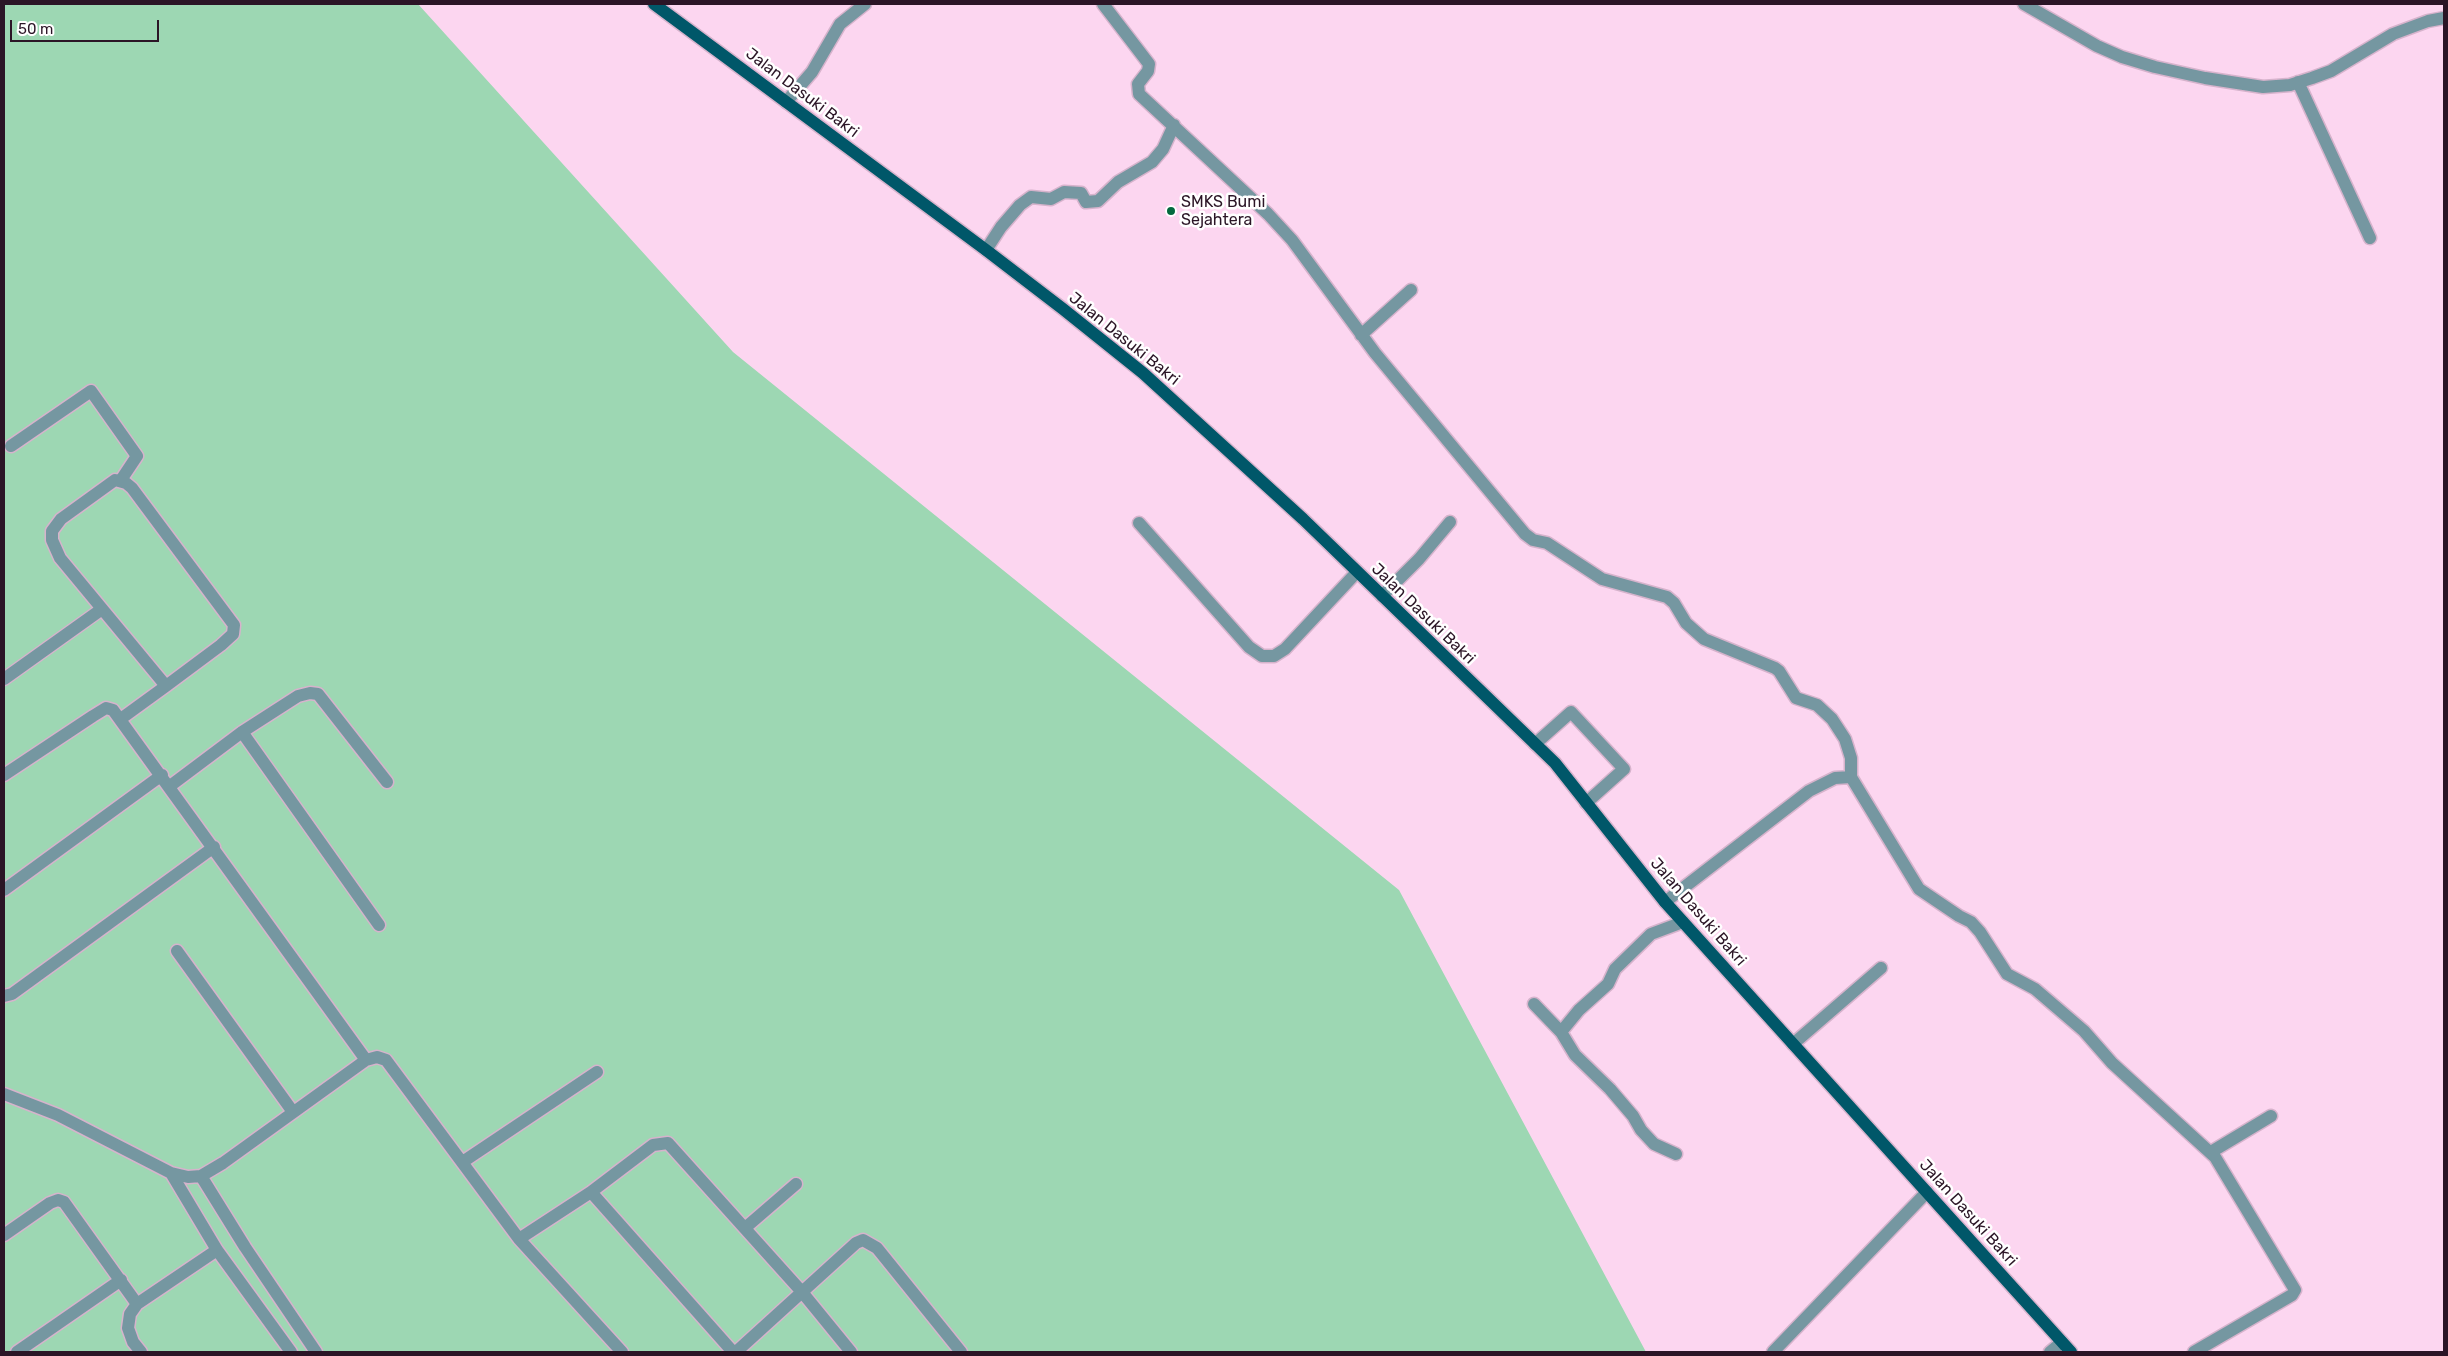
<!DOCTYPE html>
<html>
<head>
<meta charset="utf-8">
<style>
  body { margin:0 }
  #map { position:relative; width:2448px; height:1356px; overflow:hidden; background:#fcd6f0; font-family:Rubik,sans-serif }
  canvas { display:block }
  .frame { position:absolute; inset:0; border:5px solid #2b1526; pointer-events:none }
  .scale { position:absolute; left:10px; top:20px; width:149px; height:22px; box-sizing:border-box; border:2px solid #2b1526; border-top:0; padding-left:6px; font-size:15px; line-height:18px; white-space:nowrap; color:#2b1526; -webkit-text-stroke:4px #fff; paint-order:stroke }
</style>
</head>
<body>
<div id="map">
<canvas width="2448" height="1356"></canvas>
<div class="frame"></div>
<div class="scale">50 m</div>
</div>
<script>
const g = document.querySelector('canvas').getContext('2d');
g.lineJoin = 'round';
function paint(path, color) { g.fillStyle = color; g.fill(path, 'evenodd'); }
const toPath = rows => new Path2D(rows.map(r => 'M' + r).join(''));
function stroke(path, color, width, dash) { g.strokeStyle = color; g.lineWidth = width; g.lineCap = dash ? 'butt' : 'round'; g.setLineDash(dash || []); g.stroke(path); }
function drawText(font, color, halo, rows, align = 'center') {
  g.font = font + ' Rubik,sans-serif'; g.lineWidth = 5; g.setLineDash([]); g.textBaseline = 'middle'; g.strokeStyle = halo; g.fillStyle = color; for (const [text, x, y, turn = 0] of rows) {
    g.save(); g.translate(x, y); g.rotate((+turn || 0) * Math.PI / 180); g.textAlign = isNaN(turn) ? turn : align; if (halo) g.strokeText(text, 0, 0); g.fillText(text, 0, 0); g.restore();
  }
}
paint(toPath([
  [4,4,418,4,733,352,1399,890,1646,1352,4,1352]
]), '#9dd7b3');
const minor = toPath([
  [1103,4,1149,64,1148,71,1138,84,1139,94,1268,214,1292,240,1375,353,1525,534,1533,540,1547,543,1602,579,1667,597,1674,603,1686,623,1704,639,1775,668,1779,671,1796,698,1817,705,1832,719,1845,739,1851,758,1851,777,1919,889,1959,916,1971,922,1980,932,2007,974,2035,989,2084,1031,2112,1063,2215,1157,2295,1290,2292,1295,2194,1352],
  [2024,4,2097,46,2122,57,2155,67,2205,78,2263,87,2290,85,2312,78,2331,71,2393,34,2428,21,2444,18],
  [2298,82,2370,238],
  [786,102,812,72,840,24,865,4],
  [986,250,1001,227,1020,205,1031,197,1051,199,1064,192,1081,193,1086,202,1098,201,1118,182,1152,162,1163,149,1174,125],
  [1361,335,1411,290],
  [11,446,91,391,137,456,121,480],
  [1139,523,1249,647,1262,656,1274,656,1285,649,1357,572],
  [1382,596,1419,559,1450,522],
  [4,679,102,609],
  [122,718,166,686,221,645,233,634,234,625,132,488,126,483,115,480,61,519,52,531,52,540,60,558,166,686],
  [242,732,379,925],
  [1535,744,1571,712,1624,769,1586,803],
  [4,775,93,716,106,708,113,710,366,1060],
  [170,786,242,732,298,696,310,693,318,694,387,782],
  [4,890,162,775],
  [1665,902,1809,791,1835,778,1851,777],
  [177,951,293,1112],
  [4,996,12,994,214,847],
  [1534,1004,1561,1032],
  [1793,1044,1881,968],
  [4,1094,58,1115,171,1173,188,1177,201,1176,223,1163,366,1060,377,1057,386,1060,519,1239,622,1352],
  [2211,1152,2271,1116],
  [1676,1154,1654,1144,1641,1130,1633,1116,1610,1089,1575,1055,1561,1032,1579,1010,1608,984,1615,969,1651,934,1683,922],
  [464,1161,597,1072],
  [171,1173,217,1250,291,1352],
  [201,1176,245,1247,316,1352],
  [591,1192,733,1352],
  [745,1228,796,1184],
  [4,1235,50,1203,58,1200,64,1202,137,1304],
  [519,1239,591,1192,653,1145,668,1143,802,1292,851,1352],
  [17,1352,121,1280],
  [141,1352,133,1342,128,1328,130,1314,137,1304,217,1250],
  [736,1352,856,1243,863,1240,877,1248,961,1352],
  [1773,1352,1927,1192],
  [2050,1352,2062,1342]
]);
const major = toPath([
  [654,4,986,250,1063,309,1143,373,1303,519,1555,763,1665,902,2071,1352]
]);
stroke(minor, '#d6b3cc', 15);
stroke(major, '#d6b3cc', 15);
stroke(minor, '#7597a1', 12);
stroke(major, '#005769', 12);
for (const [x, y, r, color] of [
  [1171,211,5,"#03693e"]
]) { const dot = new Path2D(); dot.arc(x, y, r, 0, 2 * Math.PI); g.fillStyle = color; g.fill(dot); stroke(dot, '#fff', 2); }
drawText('16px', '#2b1526', '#fff', [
  ["Jalan Dasuki Bakri",802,93,37],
  ["Jalan Dasuki Bakri",1124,339,39],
  ["Jalan Dasuki Bakri",1423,614,44],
  ["Jalan Dasuki Bakri",1698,912,49],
  ["Jalan Dasuki Bakri",1968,1213,48]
]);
drawText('16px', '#2b1526', '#fff', [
  ["SMKS Bumi",1181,202],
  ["Sejahtera",1181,220]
], 'left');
</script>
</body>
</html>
